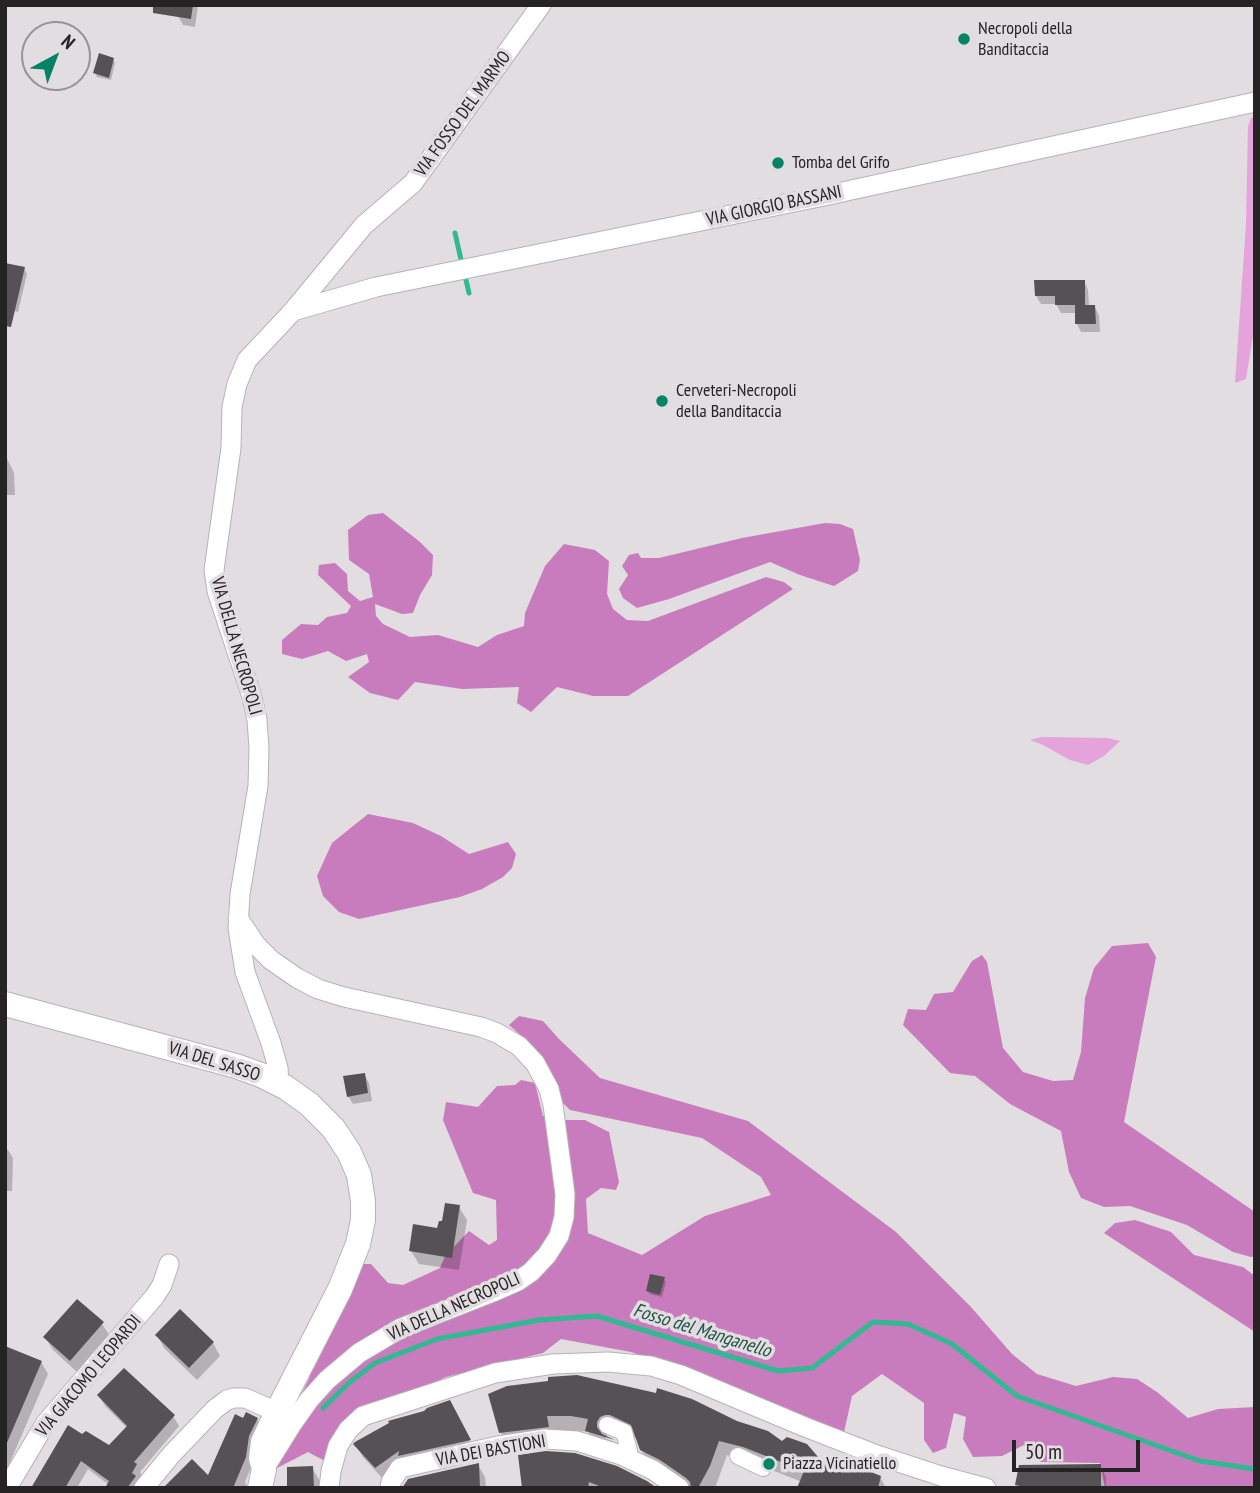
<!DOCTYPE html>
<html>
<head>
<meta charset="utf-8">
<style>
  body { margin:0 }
  #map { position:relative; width:1260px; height:1493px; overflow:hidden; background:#e2dde1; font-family:"PT Sans Narrow",sans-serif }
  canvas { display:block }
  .frame { position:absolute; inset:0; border:7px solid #252324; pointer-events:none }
  .north { position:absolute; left:21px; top:21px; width:70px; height:70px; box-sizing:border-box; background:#e2dde1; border:2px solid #969395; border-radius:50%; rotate:41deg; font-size:19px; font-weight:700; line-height:28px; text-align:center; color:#252324 }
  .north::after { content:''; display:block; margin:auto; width:24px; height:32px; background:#038365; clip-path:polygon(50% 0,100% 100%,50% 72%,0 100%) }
  .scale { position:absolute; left:1012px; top:1440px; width:128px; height:32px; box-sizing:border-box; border:4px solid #252324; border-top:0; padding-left:9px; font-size:21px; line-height:24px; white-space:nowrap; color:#252324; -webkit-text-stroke:5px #e2dde1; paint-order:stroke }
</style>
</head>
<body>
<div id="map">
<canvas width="1260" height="1493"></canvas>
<div class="frame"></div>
<div class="north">N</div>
<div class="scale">50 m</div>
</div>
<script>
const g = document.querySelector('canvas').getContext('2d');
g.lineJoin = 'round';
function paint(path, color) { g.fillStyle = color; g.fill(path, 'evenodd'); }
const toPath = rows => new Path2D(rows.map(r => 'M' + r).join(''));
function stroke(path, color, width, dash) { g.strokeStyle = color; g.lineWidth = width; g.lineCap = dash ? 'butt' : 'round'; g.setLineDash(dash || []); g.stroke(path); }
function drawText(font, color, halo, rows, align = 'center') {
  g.font = font + ' "PT Sans Narrow",sans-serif'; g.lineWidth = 7; g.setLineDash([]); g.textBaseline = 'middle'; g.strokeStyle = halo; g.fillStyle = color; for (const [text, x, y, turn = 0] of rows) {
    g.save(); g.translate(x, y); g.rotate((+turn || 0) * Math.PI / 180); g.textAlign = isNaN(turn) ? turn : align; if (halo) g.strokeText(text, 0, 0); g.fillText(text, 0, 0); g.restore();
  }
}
paint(toPath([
  [1255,117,1255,324,1246,379,1235,383,1246,224,1248,126,1251,118],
  [1041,737,1108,738,1120,741,1104,756,1088,765,1070,760,1043,745,1030,740]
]), '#e4a4db');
paint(toPath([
  [383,513,420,542,433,555,432,575,420,595,413,613,402,614,375,604,376,616,383,624,410,637,438,635,478,647,497,635,524,626,525,613,545,566,564,544,595,550,609,561,607,594,613,609,627,620,648,621,766,577,784,582,793,589,628,696,593,696,557,687,531,712,517,703,519,687,462,689,415,682,398,700,370,693,348,677,369,662,367,654,346,661,328,651,302,659,282,654,282,640,301,624,318,625,327,617,347,613,351,606,318,575,319,565,335,563,347,574,348,591,360,601,373,597,369,574,349,560,348,530,368,515],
  [825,523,840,524,853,529,860,560,858,571,834,586,800,575,770,562,669,599,637,608,623,598,619,589,628,575,622,566,629,555,638,553,641,558,659,558,742,538],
  [368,814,413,823,441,836,469,854,508,842,516,854,512,868,503,877,482,889,460,897,359,919,339,912,323,896,317,876,332,843],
  [1148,943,1156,957,1124,1122,1255,1212,1255,1256,1251,1257,1233,1252,1187,1225,1130,1206,1104,1207,1081,1198,1069,1172,1061,1131,1010,1104,975,1076,950,1073,903,1025,908,1009,926,1010,934,994,953,992,972,961,982,955,987,962,1003,1048,1023,1072,1053,1081,1073,1080,1081,1052,1085,998,1094,968,1112,946],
  [519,1016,543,1021,559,1039,600,1078,748,1121,896,1232,971,1307,1012,1354,1037,1374,1076,1386,1113,1377,1137,1379,1157,1392,1188,1418,1218,1409,1255,1407,1255,1488,1105,1488,1100,1463,1040,1462,1038,1456,1024,1445,1002,1456,973,1457,963,1439,966,1417,954,1413,946,1448,933,1453,924,1440,924,1403,882,1374,852,1396,843,1437,693,1373,631,1352,561,1339,543,1353,446,1377,385,1404,344,1429,336,1460,323,1460,308,1452,277,1468,275,1446,309,1379,315,1360,362,1264,371,1264,388,1283,403,1285,440,1268,445,1256,469,1231,489,1245,497,1240,496,1200,473,1193,443,1120,446,1102,478,1107,497,1086,515,1085,521,1080,535,1083,543,1116,565,1120,585,1120,609,1132,619,1182,616,1190,601,1188,586,1199,588,1233,642,1255,705,1216,771,1195,761,1177,702,1138,570,1110,561,1101,550,1071,535,1048,509,1025],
  [1135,1220,1171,1232,1194,1255,1243,1267,1255,1276,1255,1332,1104,1233,1115,1223]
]), '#c87cbe');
paint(toPath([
  [180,5,198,5,195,27,183,25,178,16],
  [113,59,115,63,111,80,97,77,95,73],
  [24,268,27,274,18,312,7,309],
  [1084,281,1088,290,1089,306,1094,306,1099,315,1100,332,1081,332,1077,324,1076,313,1061,313,1056,304,1041,304,1036,296],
  [5,454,14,473,15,495,5,495],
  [364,1074,369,1083,372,1101,353,1104,348,1096],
  [5,1150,8,1150,13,1158,12,1191,5,1191],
  [459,1207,467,1220,459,1270,419,1264,411,1251,439,1230],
  [664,1279,666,1282,662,1297,650,1294,648,1291],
  [180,1311,213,1343,220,1356,197,1380,164,1348,157,1335],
  [102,1324,110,1336,78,1373,53,1350,45,1337],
  [5,1348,41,1362,48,1374,5,1474],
  [490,1395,782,1443,855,1475,880,1477,886,1488,799,1488,802,1482,739,1457,738,1459,727,1455,715,1488,689,1488,671,1475,650,1466,641,1449,637,1438,621,1430,609,1433,605,1438,614,1442,621,1454,596,1446,588,1432,581,1431,555,1431,510,1448,501,1433],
  [99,1396,173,1416,179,1426,140,1472,142,1475,137,1482,140,1488,107,1488,109,1485,88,1469,77,1488,33,1488,68,1427,110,1448,127,1428,105,1406],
  [456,1414,475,1451,383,1479,362,1456,356,1444,391,1424],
  [257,1419,263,1429,251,1468,245,1482,248,1488,166,1488,209,1478,244,1420],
  [520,1457,655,1488,523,1488],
  [478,1465,485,1477,486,1488,405,1488],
  [1100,1466,1106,1477,1106,1488,1019,1488,1017,1484],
  [312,1468,320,1481,320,1488,289,1488]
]), '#0003');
stroke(toPath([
  [455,233,462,264],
  [466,280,469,293],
  [323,1408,350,1382,375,1363,437,1339,539,1320,597,1316,778,1371,812,1368,873,1322,908,1324,952,1344,1017,1396,1200,1461,1255,1469]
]), '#31b992', 5);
paint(toPath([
  [153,5,193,5,191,19,153,13],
  [99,53,114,58,109,78,93,73],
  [5,263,25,267,11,327,5,326],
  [1034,280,1085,280,1085,305,1095,305,1096,324,1075,324,1075,305,1055,305,1055,296,1035,296],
  [365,1073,368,1093,347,1097,343,1076],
  [445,1203,460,1205,452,1258,409,1251,413,1224,437,1228,439,1221,442,1221],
  [650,1274,665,1277,660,1295,646,1291],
  [77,1299,104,1322,70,1361,43,1337],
  [180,1309,214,1342,189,1368,155,1335],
  [5,1346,42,1361,6,1445,5,1445],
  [124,1368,175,1415,134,1462,137,1464,132,1473,136,1476,127,1488,105,1488,109,1481,81,1461,65,1488,31,1488,68,1425,82,1434,86,1431,109,1445,127,1426,97,1395],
  [577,1375,656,1393,657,1388,692,1399,737,1421,768,1431,782,1441,787,1437,807,1444,819,1458,832,1464,854,1472,856,1466,881,1476,878,1488,797,1488,804,1471,743,1447,719,1441,710,1466,698,1488,691,1488,690,1482,686,1478,660,1460,640,1450,631,1425,610,1415,605,1415,600,1417,597,1422,597,1427,602,1434,615,1440,585,1431,588,1419,571,1416,547,1416,549,1427,499,1433,488,1394,507,1386,548,1381,548,1377],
  [450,1400,471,1440,398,1456,399,1451,375,1468,353,1444,355,1442,389,1423,388,1421,424,1411,427,1408],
  [246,1412,258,1418,249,1436,246,1457,233,1488,163,1488,192,1459,208,1475,235,1414,243,1418],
  [546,1451,575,1453,617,1466,647,1481,657,1488,604,1488,589,1482,588,1488,522,1488,518,1455],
  [479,1463,480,1488,402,1488,408,1479],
  [1101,1464,1101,1488,1030,1488,1015,1485,1019,1465],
  [313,1466,314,1488,287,1488,287,1467]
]), '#555154');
const pedestrian = toPath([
  [607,1425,624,1432,631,1459],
  [738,1456,763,1468]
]);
const minor = toPath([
  [293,311,376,287,824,196,1255,102],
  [238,918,256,945,271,960,297,978,318,989,344,997,481,1027,497,1033,519,1046,535,1063,549,1089,553,1105,565,1194,564,1217,559,1236,547,1255,531,1272,518,1281,493,1292,401,1328,359,1353,327,1380,309,1400,292,1424,264,1469],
  [279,1084,278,1068,271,1043,245,972,238,928,240,894,258,786,259,748,257,720,252,697,217,591,214,570,231,448,232,407,237,384,247,360,293,311,364,225,413,183,541,5],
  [7,1488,45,1424,155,1296,162,1285,169,1264],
  [144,1488,171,1455,215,1409,227,1400,234,1398,245,1398,277,1412],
  [329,1488,331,1471,338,1446,348,1430,363,1416,495,1373,553,1364,608,1362,651,1366,681,1375,805,1427,877,1455,941,1476,986,1488],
  [390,1488,391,1482,400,1468,498,1446,545,1439,577,1441,621,1455,653,1470,679,1488]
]);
const tertiary = toPath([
  [5,1004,236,1066,261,1075,285,1087,309,1104,333,1128,349,1152,359,1175,363,1201,363,1220,358,1244,340,1289,277,1412,263,1442,261,1458,264,1469,260,1488]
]);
stroke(pedestrian, '#b7b2b6', 18);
stroke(minor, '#b7b2b6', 21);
stroke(tertiary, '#b7b2b6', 26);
stroke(pedestrian, '#fff', 16);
stroke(minor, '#fff', 19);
stroke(tertiary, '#fff', 24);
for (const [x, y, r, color] of [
  [964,39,7,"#038365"],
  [778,163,7,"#038365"],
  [662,401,7,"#038365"],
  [769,1464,7,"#038365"]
]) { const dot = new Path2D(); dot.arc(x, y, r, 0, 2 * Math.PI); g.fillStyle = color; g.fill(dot); stroke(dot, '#e2dde1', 2.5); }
drawText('18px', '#252324', '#e2dde1', [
  ["Necropoli della",978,29],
  ["Banditaccia",978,50],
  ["Tomba del Grifo",792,163],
  ["Cerveteri-Necropoli",676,391],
  ["della Banditaccia",676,412],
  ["Piazza Vicinatiello",783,1464]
], 'left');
drawText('18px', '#252324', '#e2dde1', [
  ["VIA FOSSO DEL MARMO",463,114,-54],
  ["VIA GIORGIO BASSANI",774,206,-12],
  ["VIA DELLA NECROPOLI",236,646,74],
  ["VIA DEL SASSO",214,1062,17],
  ["VIA DELLA NECROPOLI",454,1307,-24],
  ["VIA GIACOMO LEOPARDI",89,1376,-50],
  ["VIA DEI BASTIONI",491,1451,-10]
]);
drawText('italic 19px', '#215545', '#e2dde1', [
  ["Fosso del Manganello",702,1331,17]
]);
</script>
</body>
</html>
